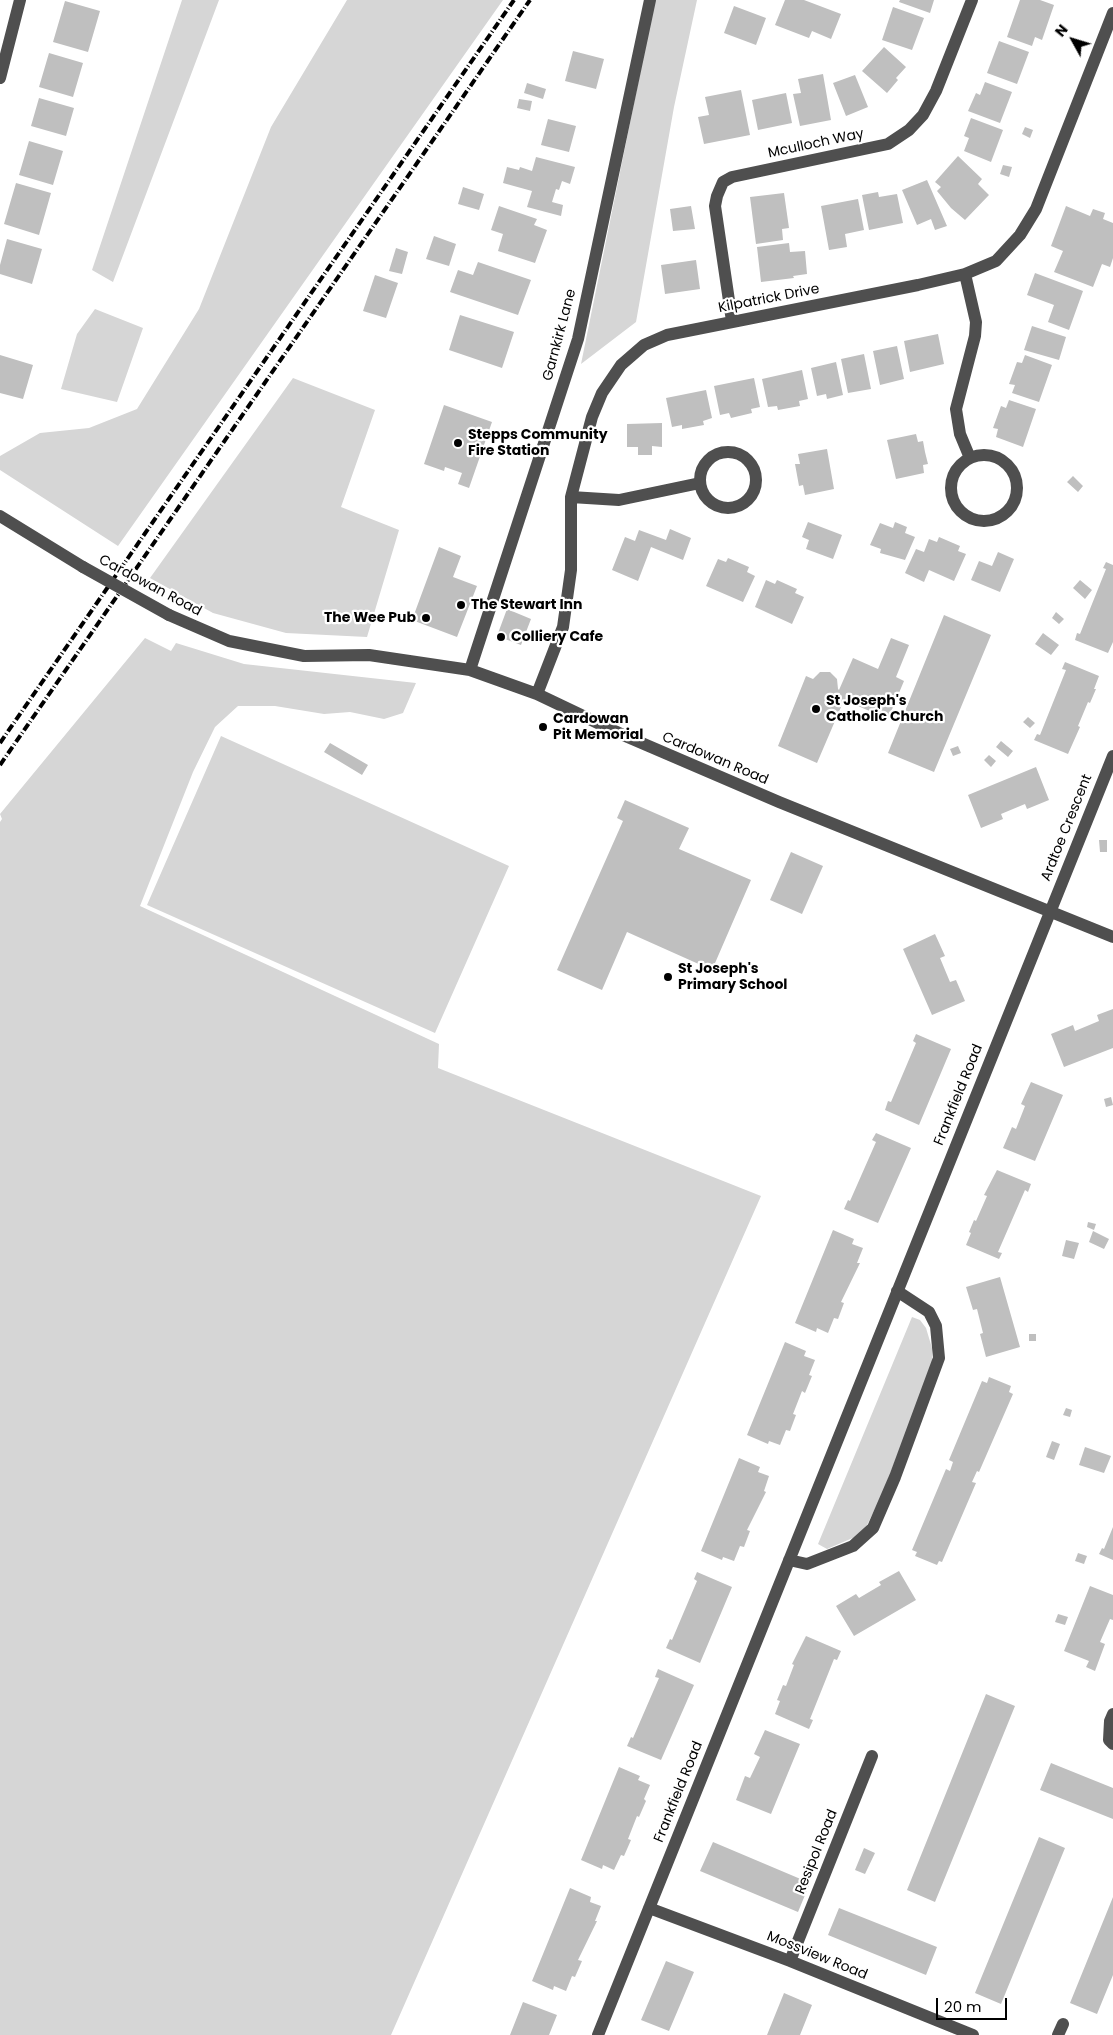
<!DOCTYPE html>
<html>
<head>
<meta charset="utf-8">
<style>
  body { margin:0 }
  #map { position:relative; width:1113px; height:2035px; overflow:hidden; background:#fff; font-family:Poppins,sans-serif }
  canvas { display:block }
  .north { position:absolute; left:1048px; top:15px; width:50px; height:50px; -webkit-text-stroke:4px #fff; paint-order:stroke; rotate:309deg; font-size:14px; font-weight:700; line-height:20px; text-align:center; color:#000 }
  .north::after { content:''; display:block; margin:auto; width:18px; height:22px; background:#000; clip-path:polygon(50% 0,100% 100%,50% 72%,0 100%) }
  .scale { position:absolute; left:936px; top:1998px; width:71px; height:22px; box-sizing:border-box; border:2px solid #000; border-top:0; padding-left:6px; font-size:15px; line-height:18px; white-space:nowrap; color:#000; -webkit-text-stroke:4px #fff; paint-order:stroke }
</style>
</head>
<body>
<div id="map">
<canvas width="1113" height="2035"></canvas>
<div class="north">N</div>
<div class="scale">20 m</div>
</div>
<script>
const g = document.querySelector('canvas').getContext('2d');
g.lineJoin = 'round';
function paint(path, color) { g.fillStyle = color; g.fill(path, 'evenodd'); }
const toPath = rows => new Path2D(rows.map(r => 'M' + r).join(''));
function stroke(path, color, width, dash) { g.strokeStyle = color; g.lineWidth = width; g.lineCap = dash ? 'butt' : 'round'; g.setLineDash(dash || []); g.stroke(path); }
function drawText(font, color, halo, rows, align = 'center') {
  g.font = font + ' Poppins,sans-serif'; g.lineWidth = 4.5; g.setLineDash([]); g.textBaseline = 'middle'; g.strokeStyle = halo; g.fillStyle = color; for (const [text, x, y, turn = 0] of rows) {
    g.save(); g.translate(x, y); g.rotate((+turn || 0) * Math.PI / 180); g.textAlign = isNaN(turn) ? turn : align; if (halo) g.strokeText(text, 0, 0); g.fillText(text, 0, 0); g.restore();
  }
}
paint(toPath([
  [182,0,219,0,113,282,92,270],
  [347,0,503,0,118,546,0,470,0,456,40,433,89,428,137,409,199,309,271,127],
  [655,0,697,0,674,107,636,322,581,364],
  [95,309,143,328,117,402,61,389,77,334],
  [293,378,375,410,341,507,399,530,367,637,286,633,213,613,150,578],
  [145,638,171,651,176,643,244,664,416,683,403,713,384,719,350,712,324,714,275,706,238,706,215,727,193,772,140,906,439,1044,438,1068,761,1196,391,2035,0,2035,0,822,2,819,0,814],
  [221,736,509,866,435,1033,147,905],
  [912,1317,920,1320,926,1328,932,1348,932,1365,881,1497,866,1527,855,1537,827,1549,818,1544]
]), '#d6d6d6');
paint(toPath([
  [785,0,804,0,841,14,831,39,812,31,809,38,775,25],
  [900,0,934,0,930,13,899,2],
  [1020,0,1040,0,1054,5,1042,40,1035,37,1032,46,1007,37],
  [65,1,100,11,88,52,53,42],
  [734,6,766,18,756,45,724,33],
  [893,7,924,18,912,50,882,40],
  [999,41,1029,52,1017,84,987,73],
  [884,47,906,67,896,78,898,80,887,93,862,71],
  [573,51,604,59,596,89,565,81],
  [49,53,83,63,73,97,39,87],
  [823,74,831,120,800,126,793,94,801,93,798,79],
  [855,75,868,107,846,116,833,83],
  [985,82,1012,92,1000,123,968,111,976,93,980,95],
  [527,83,546,89,543,99,524,93],
  [741,90,750,135,704,144,698,117,709,115,705,97],
  [786,93,792,123,758,130,752,100],
  [39,98,74,108,66,136,31,126],
  [519,99,532,101,530,111,517,108],
  [971,118,1003,130,991,162,964,151,969,138,964,136],
  [548,119,576,126,569,152,541,145],
  [1025,127,1033,130,1030,138,1022,134],
  [29,141,63,151,53,185,19,175],
  [958,156,982,179,978,184,989,195,965,220,951,208,937,191,941,187,935,182],
  [536,157,575,167,570,184,562,181,559,190,556,189,552,202,563,205,561,216,527,207,532,191,503,183,507,167,519,170,520,167,532,171],
  [1003,165,1012,167,1009,177,1000,174],
  [927,180,947,226,935,230,931,219,917,225,902,190],
  [16,183,51,193,39,235,4,224],
  [463,187,484,194,479,210,458,204],
  [878,192,879,197,897,194,903,223,869,230,862,195],
  [784,193,789,228,782,229,783,240,756,244,750,197],
  [858,199,864,230,845,234,847,247,829,250,821,206],
  [499,206,537,219,534,225,547,230,535,263,498,251,503,234,491,230],
  [691,206,695,229,673,231,670,209],
  [1066,206,1090,216,1093,209,1105,213,1103,219,1113,223,1113,258,1110,267,1102,264,1093,287,1054,272,1063,251,1051,246],
  [434,236,456,244,449,266,426,259],
  [7,239,42,249,32,284,0,274,0,265],
  [789,243,790,252,805,251,807,274,793,276,794,278,761,282,757,247],
  [396,248,408,252,402,274,389,271],
  [696,260,700,289,665,294,661,265],
  [478,262,531,280,518,315,450,292,458,270,473,275],
  [1035,273,1083,291,1069,330,1048,322,1054,305,1027,295],
  [375,275,398,283,386,318,363,311],
  [460,315,514,332,502,368,449,350],
  [1032,326,1066,337,1059,360,1024,350],
  [938,334,944,364,910,372,904,341],
  [897,346,904,379,880,385,873,351],
  [864,354,871,389,848,393,841,359],
  [0,355,33,365,23,399,0,393],
  [1025,355,1052,365,1039,402,1012,393,1015,385,1009,384,1017,362,1022,363],
  [836,362,843,395,827,399,826,394,817,396,811,368],
  [802,370,808,399,799,401,800,406,778,410,777,406,768,407,762,379],
  [754,378,760,407,751,409,752,413,731,418,729,413,720,415,714,386],
  [706,390,712,418,703,421,704,425,682,429,682,425,672,427,666,398],
  [1009,400,1036,409,1023,447,996,437,998,429,993,428,1001,406,1006,408],
  [444,405,492,422,469,488,458,484,462,473,445,467,444,471,424,464],
  [662,423,662,447,652,446,652,455,638,455,638,447,627,447,627,424],
  [916,434,918,442,923,441,925,452,928,464,923,465,924,473,896,479,887,440],
  [827,449,834,489,805,495,803,485,799,486,795,464,800,464,798,454],
  [1073,476,1083,486,1078,492,1067,482],
  [808,522,842,535,833,559,806,549,809,540,802,537],
  [895,522,907,527,905,533,915,537,905,560,880,553,881,549,870,545,880,523,893,528],
  [670,529,691,538,683,560,651,547,638,581,612,570,625,537,635,541,639,530,666,540],
  [939,537,960,546,958,551,966,554,954,581,929,570,924,582,905,573,916,549,924,552,929,539,937,542],
  [439,547,461,556,453,577,477,586,457,637,412,620],
  [998,552,1014,559,1000,592,971,580,979,561,992,566],
  [728,558,749,567,747,572,755,576,743,602,706,586,718,559,726,562],
  [1106,562,1113,565,1113,642,1108,653,1075,640,1077,633,1080,634,1106,569,1103,568],
  [766,580,775,584,777,580,797,589,795,593,804,597,792,624,755,607],
  [1080,580,1092,590,1085,599,1073,588],
  [507,609,531,619,521,645,497,636],
  [1056,612,1064,619,1059,624,1052,618],
  [944,615,991,635,934,772,888,753],
  [1043,633,1059,645,1051,655,1035,644],
  [891,638,909,645,896,677,904,681,888,719,844,700,817,763,778,746,806,676,813,679,820,672,830,672,837,679,838,689,839,690,853,658,878,669],
  [1065,662,1099,676,1094,689,1096,689,1090,703,1088,702,1078,726,1080,727,1068,754,1034,740,1037,734,1040,735,1066,670,1062,669],
  [1028,717,1035,723,1030,728,1023,722],
  [1001,741,1013,751,1008,757,996,747],
  [330,743,368,765,362,775,324,752],
  [958,746,961,753,953,756,950,749],
  [989,755,996,761,991,767,984,760],
  [1036,767,1049,800,1027,809,1025,804,1001,814,1003,819,981,828,968,795],
  [625,800,689,828,679,849,751,880,712,970,627,932,602,990,557,970,623,821,617,818],
  [1099,840,1107,840,1107,852,1100,852],
  [791,852,823,866,802,914,770,900],
  [935,934,945,956,940,958,950,982,956,980,965,1001,932,1015,903,949],
  [1113,1009,1113,1048,1064,1067,1051,1034,1073,1025,1075,1031,1099,1021,1097,1015],
  [916,1034,951,1049,919,1125,885,1110,888,1101,891,1102,916,1043,913,1041],
  [1031,1082,1063,1095,1035,1161,1003,1148,1012,1127,1016,1129,1025,1106,1021,1104],
  [1111,1097,1113,1105,1106,1107,1104,1099],
  [876,1133,911,1148,878,1223,844,1209,848,1200,850,1201,876,1142,872,1140],
  [997,1170,1031,1184,1028,1192,1025,1190,998,1252,1002,1253,999,1259,966,1245,971,1233,969,1232,974,1220,976,1221,987,1196,984,1195],
  [1088,1222,1096,1224,1094,1230,1087,1227],
  [833,1230,854,1239,852,1244,863,1248,857,1263,860,1263,841,1302,844,1303,838,1319,834,1318,828,1333,817,1328,816,1332,795,1323],
  [1093,1231,1109,1239,1104,1249,1089,1242],
  [1066,1240,1079,1243,1074,1259,1062,1256],
  [1000,1277,1020,1347,986,1357,980,1334,983,1333,977,1309,973,1310,966,1287],
  [1029,1334,1036,1334,1036,1341,1029,1341],
  [785,1342,806,1351,804,1356,815,1360,809,1375,812,1376,805,1393,802,1391,793,1414,796,1415,790,1431,786,1430,780,1445,769,1441,768,1444,747,1435],
  [989,1377,1011,1386,1009,1392,1013,1394,979,1472,977,1471,972,1482,976,1483,942,1562,939,1561,937,1565,915,1556,917,1552,912,1550,946,1469,950,1471,953,1462,949,1460,982,1381,987,1383],
  [1066,1408,1072,1410,1070,1417,1063,1415],
  [1052,1441,1060,1444,1054,1460,1046,1457],
  [1085,1447,1111,1456,1104,1473,1079,1465],
  [739,1458,760,1467,758,1472,769,1476,764,1491,766,1492,747,1530,750,1531,744,1547,740,1546,734,1561,723,1557,722,1560,701,1551],
  [1113,1527,1113,1560,1099,1554,1102,1548,1104,1549],
  [1078,1553,1087,1556,1084,1564,1075,1561],
  [899,1571,916,1600,854,1636,836,1606,856,1594,859,1598,881,1585,879,1582],
  [697,1572,732,1587,700,1663,666,1648,670,1639,672,1640,697,1581,694,1579],
  [1090,1586,1113,1595,1113,1620,1110,1619,1100,1642,1105,1644,1095,1671,1086,1667,1089,1661,1064,1651],
  [1058,1614,1068,1617,1065,1625,1055,1622],
  [806,1636,841,1651,837,1660,834,1659,810,1719,813,1720,809,1729,775,1714,780,1701,777,1700,783,1685,786,1686,794,1665,792,1664],
  [658,1669,694,1685,661,1760,627,1746,631,1737,633,1738,659,1678,655,1677],
  [986,1694,1015,1706,935,1902,907,1890],
  [765,1730,800,1744,771,1814,736,1800,745,1776,750,1778,760,1757,754,1754],
  [1051,1763,1113,1788,1113,1819,1040,1790],
  [619,1767,640,1776,638,1780,650,1785,644,1799,646,1801,639,1817,637,1816,628,1839,631,1840,624,1856,621,1855,614,1870,603,1865,602,1869,581,1860],
  [1039,1837,1065,1848,1001,2004,975,1993],
  [713,1842,810,1883,798,1912,700,1871],
  [864,1848,875,1853,865,1874,855,1870],
  [570,1888,591,1897,590,1902,601,1906,595,1921,597,1921,578,1960,582,1961,575,1977,572,1976,566,1991,554,1986,553,1990,532,1981],
  [1113,1897,1113,1975,1097,2014,1070,2003],
  [839,1908,937,1947,926,1975,828,1935],
  [666,1961,694,1972,669,2031,641,2020],
  [784,1993,812,2005,800,2035,767,2035],
  [523,2002,557,2015,549,2035,510,2035]
]), '#bfbfbf');
stroke(toPath([
  [0,78,20,0],
  [965,274,976,322,975,336,956,409,960,434,970,458],
  [732,321,715,206,717,196,723,182,732,177,888,144,909,130,923,115,936,91,972,0],
  '700 480a28 28 0 1 1 56 0a28 28 0 1 1-56 0Z',
  '951 488a33 33 0 1 1 66 0a33 33 0 1 1-66 0Z',
  [571,497,619,500,700,483],
  [0,516,83,567],
  [169,615,229,641,304,656,369,655,470,670,537,694,623,735,779,802,1113,937],
  [470,670,578,339,650,0],
  [537,694,563,627,571,570,571,497,592,417,602,393,621,365,644,345,667,335,918,285,965,274,996,261,1020,235,1036,209,1113,13],
  [789,1560,807,1564,853,1546,873,1528,895,1477,939,1358,936,1326,929,1312,897,1291],
  [1113,1714,1110,1721,1109,1740,1113,1744],
  [649,1908,790,1961,973,2035],
  [790,1961,872,1756],
  [598,2035,1113,756],
  [1058,2035,1063,2024]
]), '#4f4f4f', 12);
stroke(toPath([
  [0,743,514,0],
  [0,765,530,0]
]), '#000', 4, [8, 2.5, 1, 2.5]);
stroke(toPath([
  [83,567,169,615]
]), '#4f4f4f', 12);
for (const [x, y, r, color] of [
  [458,443,5,"#000"],
  [461,605,5,"#000"],
  [426,618,5,"#000"],
  [501,637,5,"#000"],
  [816,709,5,"#000"],
  [543,727,5,"#000"],
  [668,977,5,"#000"]
]) { const dot = new Path2D(); dot.arc(x, y, r, 0, 2 * Math.PI); g.fillStyle = color; g.fill(dot); stroke(dot, '#fff', 2); }
drawText('14px', '#000', '#fff', [
  ["Mculloch Way",816,144,-12],
  ["Kilpatrick Drive",769,299,-11],
  ["Garnkirk Lane",560,335,-75],
  ["Cardowan Road",150,586,28],
  ["Cardowan Road",715,759,23],
  ["Ardtoe Crescent",1067,828,-68],
  ["Frankfield Road",959,1095,-68],
  ["Frankfield Road",679,1792,-68],
  ["Resipol Road",817,1852,-68],
  ["Mossview Road",817,1956,22]
]);
drawText('bold 14px', '#000', '#fff', [
  ["Stepps Community",468,435],
  ["Fire Station",468,451],
  ["The Stewart Inn",471,605],
  ["The Wee Pub",416,618,"right"],
  ["Colliery Cafe",511,637],
  ["St Joseph's",826,701],
  ["Catholic Church",826,717],
  ["Cardowan",553,719],
  ["Pit Memorial",553,735],
  ["St Joseph's",678,969],
  ["Primary School",678,985]
], 'left');
</script>
</body>
</html>
